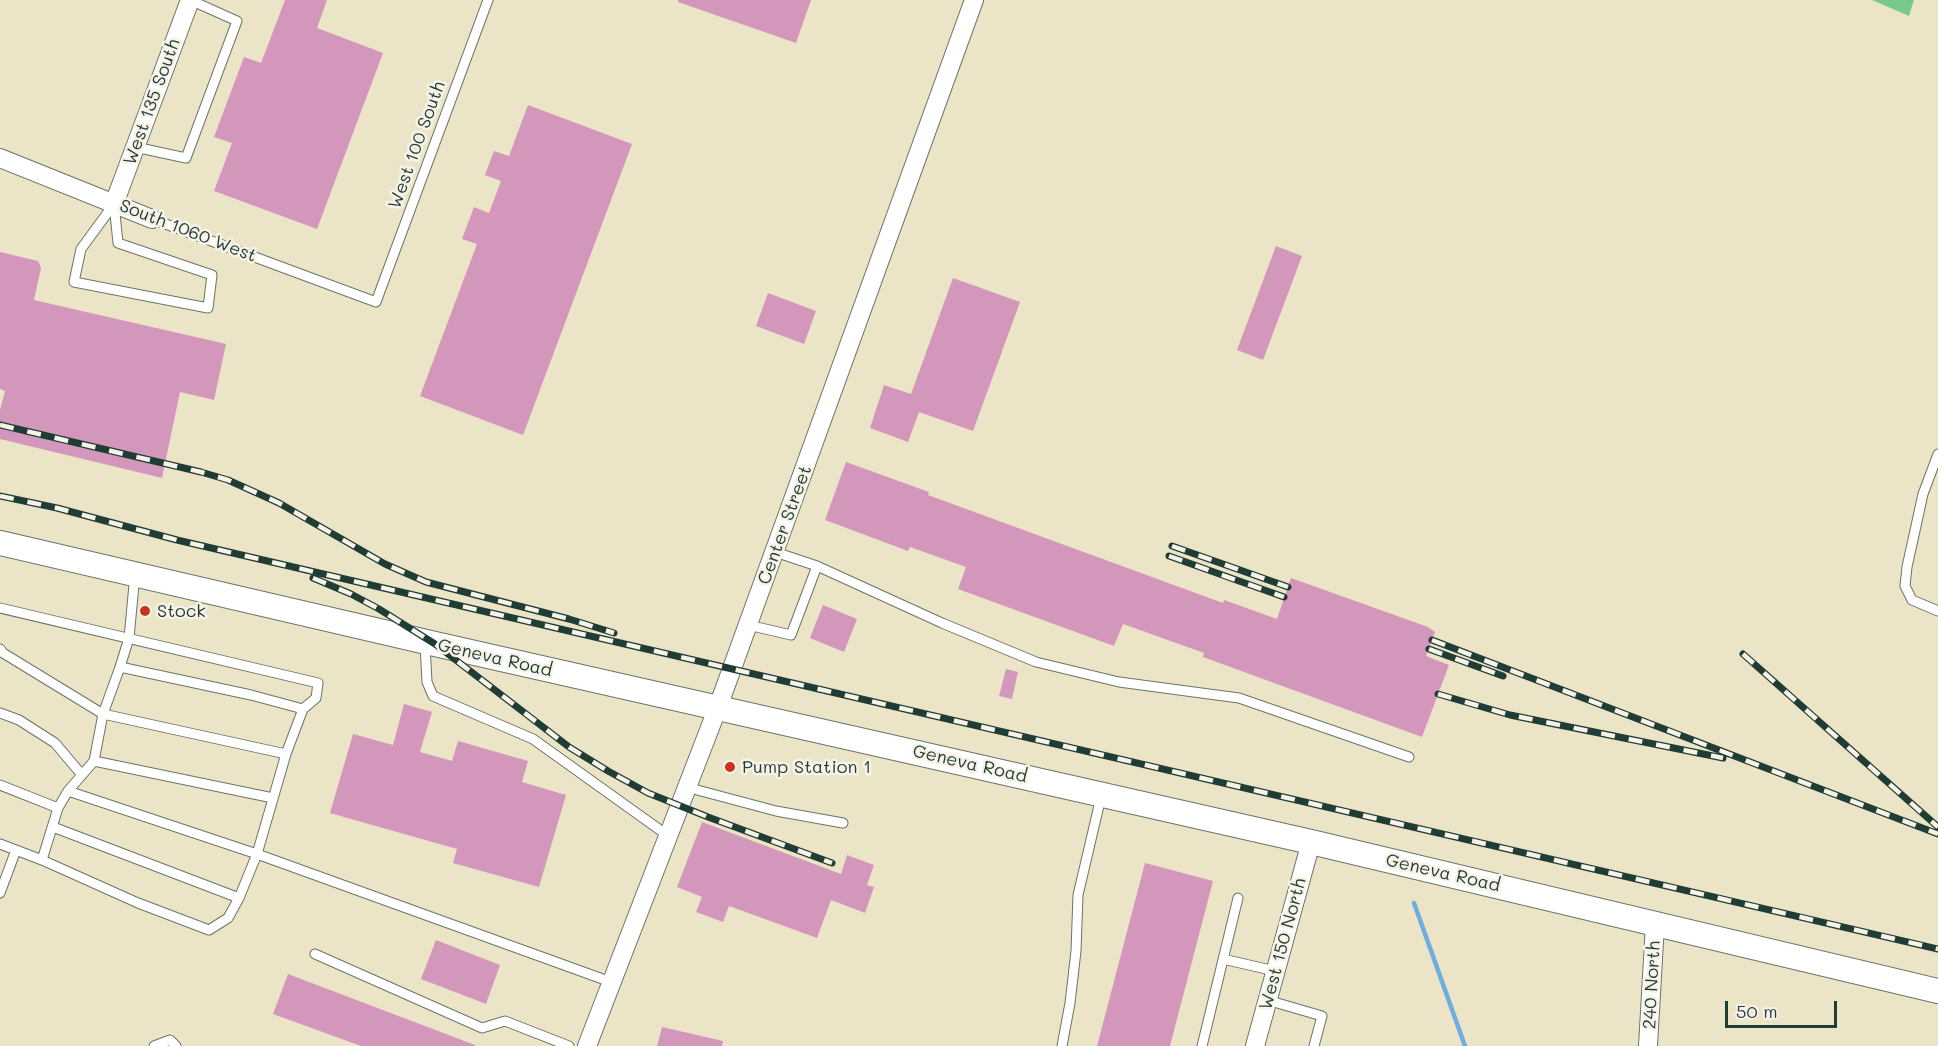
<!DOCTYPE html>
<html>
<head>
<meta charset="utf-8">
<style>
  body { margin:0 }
  #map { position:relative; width:1938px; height:1046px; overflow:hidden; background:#ece4c6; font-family:Mali,sans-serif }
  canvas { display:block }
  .scale { position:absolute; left:1725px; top:1001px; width:112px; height:27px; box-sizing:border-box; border:3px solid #1f3d34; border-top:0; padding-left:8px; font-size:18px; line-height:21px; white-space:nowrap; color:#1f3d34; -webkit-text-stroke:4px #f7f3e8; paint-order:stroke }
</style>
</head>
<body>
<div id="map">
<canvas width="1938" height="1046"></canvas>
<div class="scale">50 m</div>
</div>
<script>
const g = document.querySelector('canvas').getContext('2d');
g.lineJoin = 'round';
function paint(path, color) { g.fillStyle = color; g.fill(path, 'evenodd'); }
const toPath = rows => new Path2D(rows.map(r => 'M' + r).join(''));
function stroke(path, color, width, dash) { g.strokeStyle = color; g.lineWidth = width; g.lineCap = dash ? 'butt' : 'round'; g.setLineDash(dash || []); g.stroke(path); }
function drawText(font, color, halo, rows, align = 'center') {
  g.font = font + ' Mali,sans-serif'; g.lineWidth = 5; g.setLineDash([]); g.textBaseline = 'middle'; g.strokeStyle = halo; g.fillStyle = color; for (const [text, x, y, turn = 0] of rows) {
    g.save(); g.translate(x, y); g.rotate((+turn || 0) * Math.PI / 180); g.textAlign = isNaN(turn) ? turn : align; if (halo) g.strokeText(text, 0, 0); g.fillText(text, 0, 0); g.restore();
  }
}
paint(toPath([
  [1872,0,1914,0,1909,16]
]), '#78c98a');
stroke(toPath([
  [1414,903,1465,1046]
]), '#6fade1', 4.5);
paint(toPath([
  [285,0,327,0,317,28,383,53,317,229,214,191,232,143,214,137,244,57,261,63],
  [678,0,811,0,796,43,678,2],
  [528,105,632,144,523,435,420,396,477,244,462,239,474,207,489,213,501,181,485,175,494,151,509,156],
  [1276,246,1302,256,1263,360,1237,350],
  [0,252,38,261,41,268,34,300,226,344,214,400,180,392,162,478,0,439,0,410,5,391,0,389],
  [953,278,1020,302,973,431,919,412,908,442,870,428,884,385,911,394],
  [768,293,816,311,804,344,756,326],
  [846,462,929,492,928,495,1223,603,1224,600,1277,619,1291,578,1428,627,1435,632,1426,656,1449,665,1422,737,1203,657,1204,653,1123,624,1114,646,958,589,966,567,910,547,908,551,825,520],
  [823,605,857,619,844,652,810,638],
  [1006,669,1018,672,1012,699,999,696],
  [404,704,432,712,420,752,452,761,458,741,528,761,522,782,566,795,539,887,453,863,457,849,330,813,353,734,393,745],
  [702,822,841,874,847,855,874,865,867,885,874,887,865,913,831,900,817,938,729,906,723,922,696,912,702,897,677,887],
  [1145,863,1213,881,1170,1046,1097,1046],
  [436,940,500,965,486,1004,421,979],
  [288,974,475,1045,475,1046,361,1046,273,1014],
  [662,1027,723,1041,722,1046,657,1046]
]), '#d497bc');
const lane = toPath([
  [135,147,186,158,237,21,190,0],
  [114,204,118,243,212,275,208,308,74,282,81,249,114,204],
  [152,219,376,302,488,0],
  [1938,454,1923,494,1907,567,1905,586,1912,600,1938,611],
  [775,552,817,566,942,623,1036,662,1119,682,1239,698,1409,757],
  [0,608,318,683,316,698,303,709],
  [748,625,791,635,817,566],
  [425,644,427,682,433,696,533,739,667,835],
  [0,649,3,653,103,714,286,754],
  [0,713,19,720,55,743,82,775],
  [94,761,273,798],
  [0,785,58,808],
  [686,787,776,811,843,823],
  [68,791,257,854,286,754,303,709,251,695,120,667,129,638,135,574],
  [53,827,239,898,257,854,611,982],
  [0,844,42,860,58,808,68,791,94,761,103,714,120,667],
  [42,860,138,903,209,930,228,918,239,898],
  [0,893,16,850],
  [315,954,482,1028,505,1021,569,1046],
  [1223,959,1275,971],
  [1267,1000,1322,1016,1314,1046],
  [154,1046,170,1040,176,1046],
  [1062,1046,1070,1003,1076,951,1078,895,1101,797],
  [1202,1046,1238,898]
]);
const street = toPath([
  [0,158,152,219],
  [114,204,190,0],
  [587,1046,718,707,974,0],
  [1255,1046,1311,842],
  [1648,1046,1655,924]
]);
const secondary = toPath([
  [0,543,435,644,1311,842,1938,991]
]);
stroke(lane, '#677767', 11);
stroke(street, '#677767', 20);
stroke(secondary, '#677767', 26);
stroke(lane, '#fff', 9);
stroke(street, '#fff', 18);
stroke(secondary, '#fff', 24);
const rail = toPath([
  [0,425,201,472,228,480,279,503,385,564,426,582,569,619,614,633],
  [0,496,57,508,177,540,1938,949],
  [1172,546,1288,587],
  [1169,556,1284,597],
  [313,578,351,594,379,609,435,644,569,747,608,771,648,793,708,817,832,863],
  [1432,640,1938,834],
  [1429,649,1503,676],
  [1743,654,1938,827],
  [1438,694,1510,715,1723,758]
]);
stroke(rail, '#1f3d34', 7);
stroke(rail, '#f7f3e8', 4.5, [14]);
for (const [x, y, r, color] of [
  [145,611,6,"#c8321e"],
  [730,767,6,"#c8321e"]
]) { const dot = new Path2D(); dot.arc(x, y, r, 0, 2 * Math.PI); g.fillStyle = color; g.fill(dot); stroke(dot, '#f7f3e8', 2); }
drawText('18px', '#1f3d34', '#f7f3e8', [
  ["West 135 South",152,102,-70],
  ["West 100 South",417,145,-70],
  ["South 1060 West",188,231,21],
  ["Center Street",785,525,-70],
  ["Geneva Road",495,658,13],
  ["Geneva Road",970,764,13],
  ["Geneva Road",1443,873,13],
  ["West 150 North",1283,944,-75],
  ["240 North",1652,985,-87]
]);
drawText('18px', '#1f3d34', '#f7f3e8', [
  ["Stock",157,611],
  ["Pump Station 1",742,767]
], 'left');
</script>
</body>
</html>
